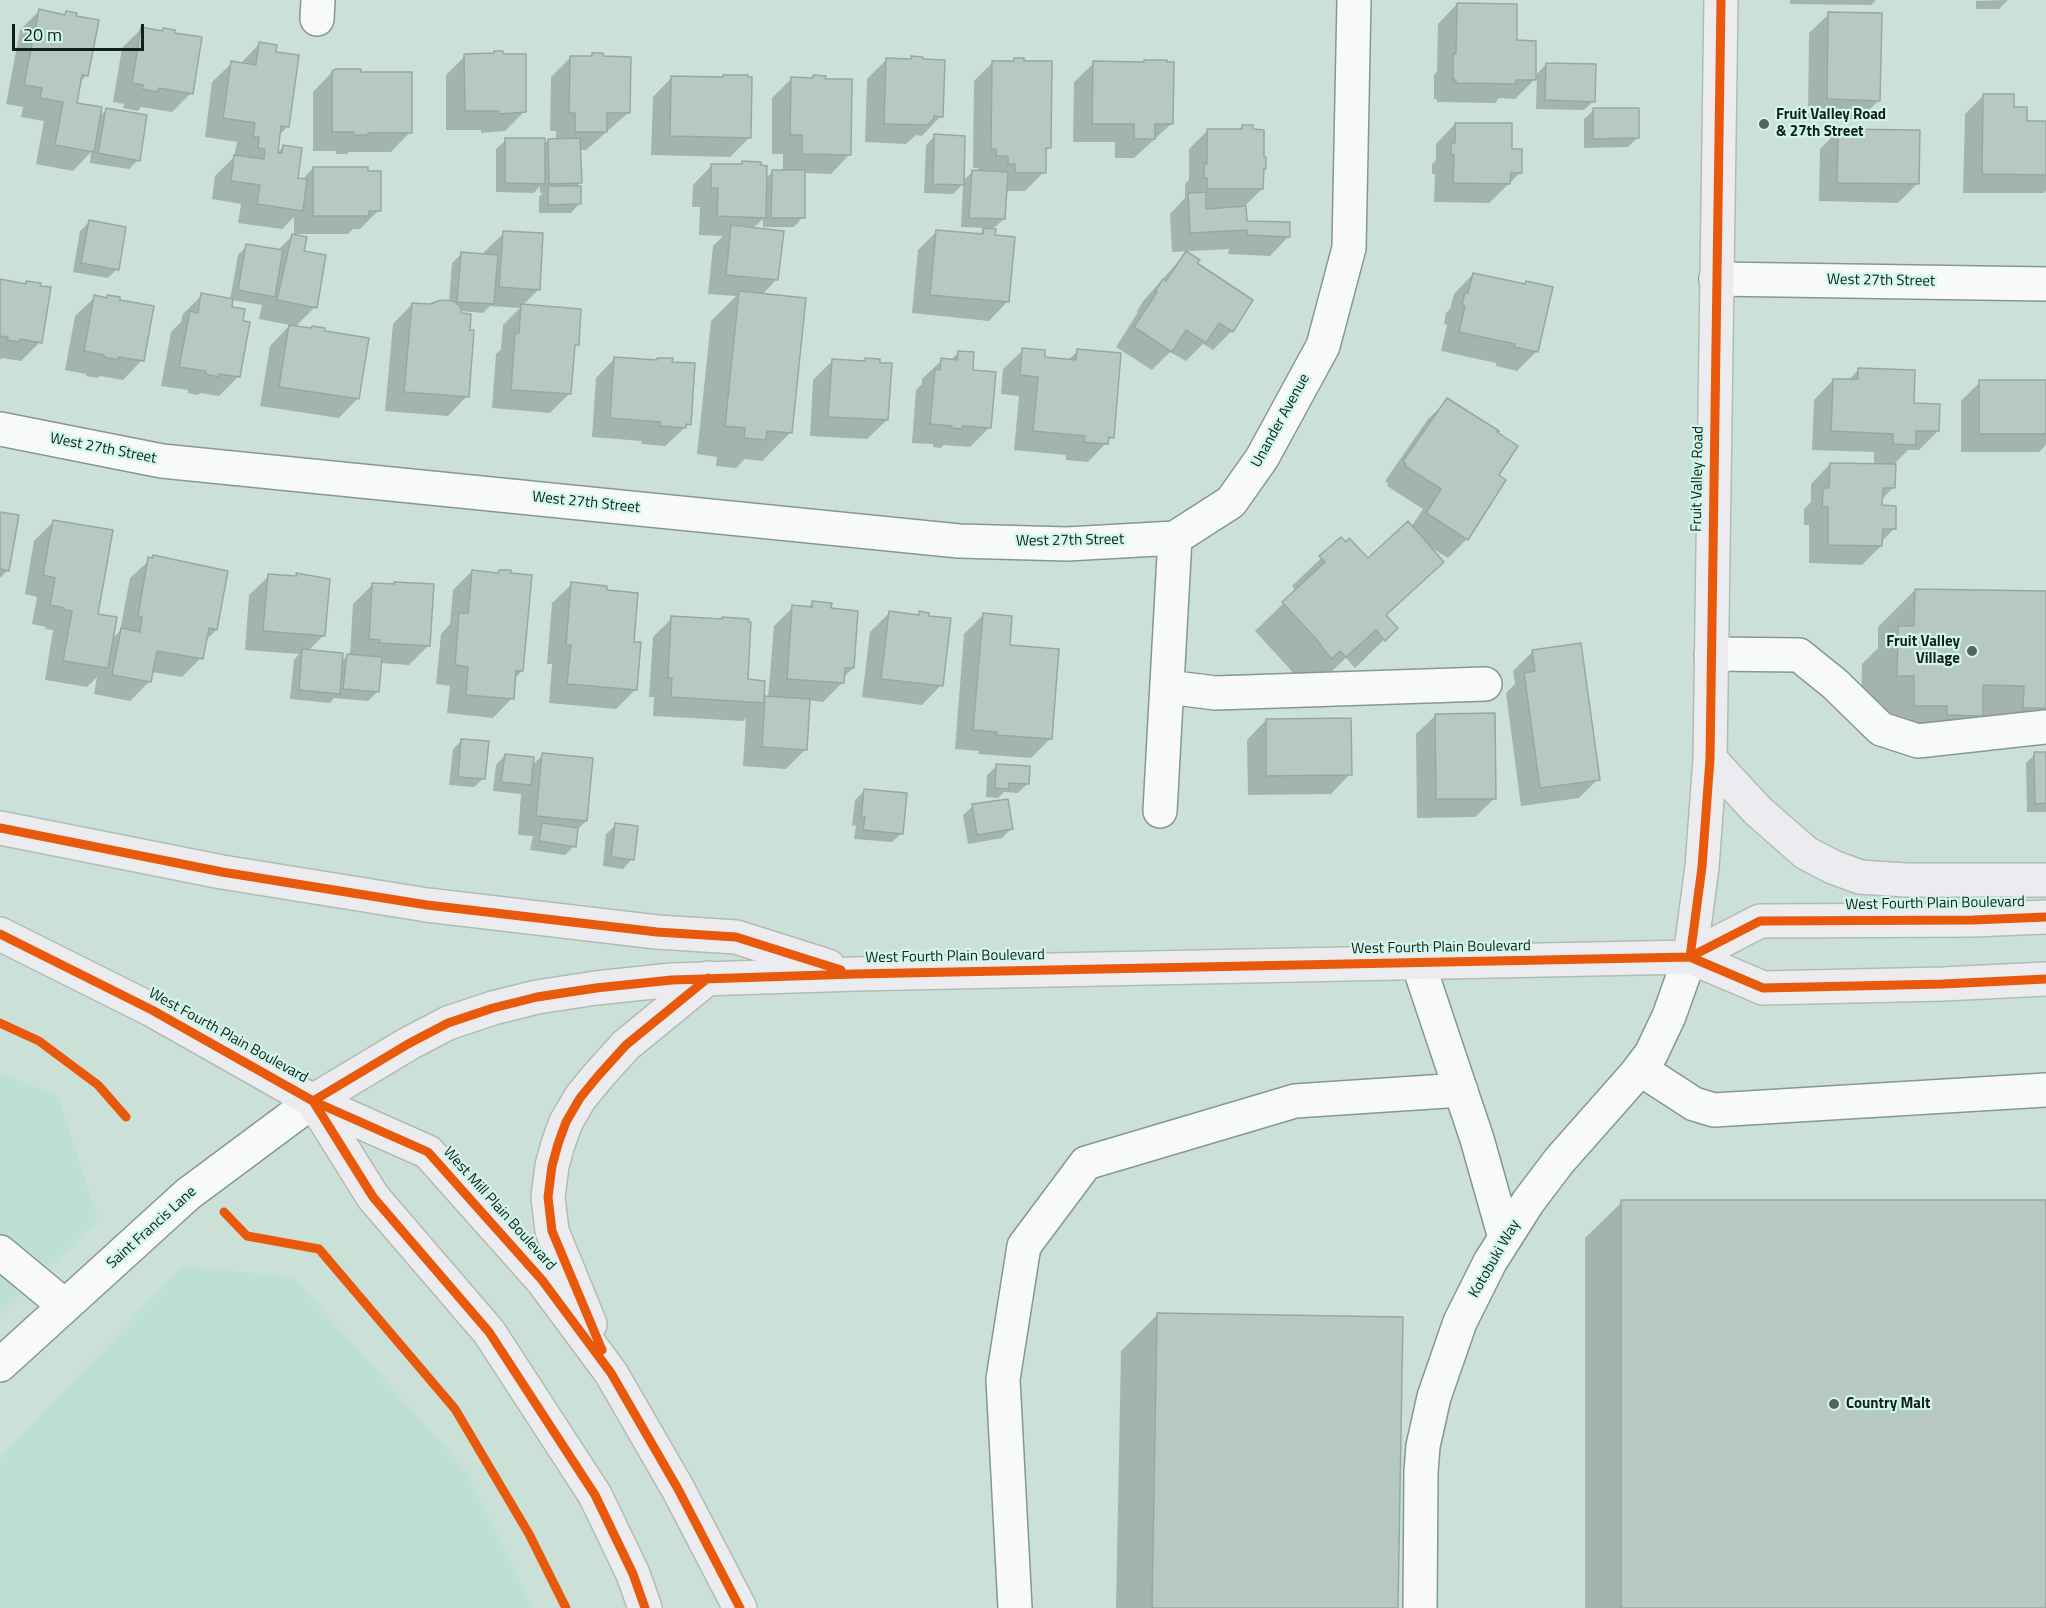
<!DOCTYPE html>
<html>
<head>
<meta charset="utf-8">
<style>
  body { margin:0 }
  #map { position:relative; width:2046px; height:1608px; overflow:hidden; background:#cbe1d8; font-family:"Titillium Web",sans-serif }
  canvas { display:block }
  .scale { position:absolute; left:12px; top:24px; width:132px; height:27px; box-sizing:border-box; border:3px solid #11201a; border-top:0; padding-left:8px; font-size:18px; line-height:21px; white-space:nowrap; color:#11201a; -webkit-text-stroke:4px #d0f7e7; paint-order:stroke }
</style>
</head>
<body>
<div id="map">
<canvas width="2046" height="1608"></canvas>
<div class="scale">20 m</div>
</div>
<script>
const g = document.querySelector('canvas').getContext('2d');
g.lineJoin = 'round';
function paint(path, color) { g.fillStyle = color; g.fill(path, 'evenodd'); }
const toPath = rows => new Path2D(rows.map(r => 'M' + r).join(''));
function stroke(path, color, width, dash) { g.strokeStyle = color; g.lineWidth = width; g.lineCap = dash ? 'butt' : 'round'; g.setLineDash(dash || []); g.stroke(path); }
function drawText(font, color, halo, rows, align = 'center') {
  g.font = font + ' "Titillium Web",sans-serif'; g.lineWidth = 4.5; g.setLineDash([]); g.textBaseline = 'middle'; g.strokeStyle = halo; g.fillStyle = color; for (const [text, x, y, turn = 0] of rows) {
    g.save(); g.translate(x, y); g.rotate((+turn || 0) * Math.PI / 180); g.textAlign = isNaN(turn) ? turn : align; if (halo) g.strokeText(text, 0, 0); g.fillText(text, 0, 0); g.restore();
  }
}
paint(toPath([
  [0,1073,58,1096,98,1219,0,1316],
  [183,1266,293,1277,465,1470,533,1608,0,1608,0,1458]
]), '#bde0d2');
paint(toPath([
  [1790,0,1876,0,1871,5,1790,4],
  [2008,0,1999,9,1976,9,1976,1,1974,1],
  [1457,4,1515,42,1534,77,1546,64,1593,101,1584,110,1536,109,1537,77,1515,99,1499,98,1495,103,1437,102,1437,99,1434,99,1434,75,1437,71,1438,24],
  [39,11,63,16,66,13,87,75,79,83,75,104,99,117,106,110,138,160,129,169,90,163,91,152,73,171,36,164,44,121,21,117,23,107,6,104,20,30],
  [1829,14,1879,100,1860,119,1808,118,1809,33],
  [141,29,161,32,163,29,191,93,172,112,141,107,138,111,123,108,124,104,113,102,122,48],
  [260,43,275,53,288,126,279,135,276,154,283,147,297,179,302,180,313,168,379,210,360,229,353,229,348,234,294,234,303,252,315,307,295,327,358,398,339,418,260,406,270,346,290,325,259,319,262,305,231,300,230,308,238,377,219,396,200,393,198,395,188,393,188,390,161,386,171,332,181,322,183,314,202,295,230,300,238,255,247,246,277,251,292,236,294,236,294,217,282,229,238,223,241,204,212,199,215,176,234,157,237,142,205,137,212,82,232,63,240,64],
  [494,53,525,111,505,131,481,133,481,130,446,130,446,75,465,56,492,55],
  [592,54,602,58,629,112,586,150,579,150,580,183,576,187,580,203,571,213,539,213,539,197,543,193,540,193,540,186,534,193,496,192,496,149,506,140,543,146,548,140,556,140,556,131,550,131,551,77,570,58,589,58],
  [911,58,941,116,922,136,916,135,906,144,865,142,867,79,886,60,909,61],
  [1015,59,1049,148,1045,152,1044,172,1025,191,1005,191,1004,219,992,230,1008,301,989,321,912,313,918,250,937,231,978,235,986,228,961,227,963,184,953,194,924,193,926,145,935,136,962,182,972,172,978,172,978,168,973,168,974,81,993,62,1011,63],
  [1094,63,1143,64,1171,124,1134,158,1115,158,1115,142,1073,142,1074,82],
  [332,72,410,132,391,152,349,152,347,154,336,154,336,151,313,151,313,92],
  [724,76,749,138,730,157,651,155,653,97,672,77,721,79],
  [814,77,850,154,831,174,804,173,803,217,794,227,763,227,763,219,752,229,777,279,762,295,791,432,762,461,745,459,736,468,716,466,717,457,697,454,711,321,736,296,708,294,713,246,723,236,699,235,700,207,692,207,693,185,712,165,739,166,743,162,765,179,772,172,783,172,783,154,772,154,772,98,791,79,811,80],
  [1984,95,2012,108,2026,122,2046,122,2046,191,2044,193,1963,193,1965,114],
  [1594,110,1637,138,1628,147,1584,148,1584,119],
  [1455,124,1510,151,1521,172,1489,203,1434,202,1435,174,1432,174,1432,164,1436,160,1436,144],
  [1242,126,1262,170,1262,189,1245,206,1246,222,1289,236,1270,256,1228,254,1229,249,1172,252,1170,214,1185,198,1185,184,1189,180,1189,149,1208,130,1238,131],
  [1205,208,1214,208,1214,210,1205,211],
  [1839,130,1917,184,1898,203,1819,201,1820,149],
  [89,222,117,269,108,278,73,272,80,231],
  [504,233,539,289,522,306,577,344,573,349,570,393,550,413,492,408,496,354,501,349,503,325,520,308,490,306,483,313,461,311,467,396,448,416,385,411,393,324,412,304,430,306,449,302,452,263,461,254,484,256,484,252],
  [1186,253,1232,331,1213,350,1203,344,1186,361,1170,352,1152,370,1116,347,1138,312,1137,311,1144,300],
  [1473,274,1523,286,1526,282,1551,288,1536,352,1517,371,1496,366,1496,363,1441,351,1447,325,1444,324,1446,313,1450,309,1454,294],
  [0,281,24,285,27,282,40,342,21,361,2,358,0,360],
  [108,296,142,360,123,380,100,376,97,378,86,376,86,374,65,370,75,316,95,297,105,299],
  [1023,350,1043,358,1068,360,1078,351,1112,437,1088,462,1066,460,1066,455,1014,450,1019,396,1001,394,1003,369],
  [959,352,989,428,970,447,944,445,941,448,933,447,933,444,912,443,916,390,922,384,922,379,942,360,950,361],
  [615,358,655,361,657,359,689,424,665,446,641,444,642,441,592,437,596,378],
  [866,360,887,420,867,439,810,436,813,380,832,361,863,363],
  [1859,369,1912,404,1938,431,1919,450,1908,450,1894,464,1893,488,1881,500,1881,507,1894,529,1881,542,1881,546,1862,565,1809,563,1809,525,1804,525,1804,509,1811,502,1811,484,1830,464,1874,465,1874,452,1812,450,1814,400,1833,380,1848,381],
  [1980,382,2046,382,2046,445,2039,452,1961,452,1961,401],
  [1448,400,1497,476,1467,539,1448,558,1430,547,1442,562,1385,616,1396,628,1355,668,1346,658,1317,685,1302,686,1289,668,1255,631,1296,591,1292,586,1341,539,1368,560,1411,527,1423,509,1387,486,1388,483,1385,481,1428,419],
  [0,514,8,570,0,578],
  [54,521,96,615,111,640,120,631,130,578,153,557,216,630,205,641,201,658,182,677,152,672,150,681,130,701,94,694,97,677,87,687,45,680,53,630,45,629,46,627,32,624,37,597,25,594,34,541],
  [472,571,497,574,499,571,522,671,514,679,512,698,493,718,447,713,450,686,436,684,441,634,450,624,453,590],
  [297,575,324,635,308,651,341,662,348,655,350,656,353,604,373,584,428,646,409,665,380,663,377,692,368,701,334,698,330,703,290,699,294,660,299,654,245,650,249,595,269,576,294,577],
  [572,584,632,644,635,690,616,709,549,703,552,664,547,664,552,603],
  [1915,590,2046,592,2046,724,1945,752,1861,712,1862,664,1878,648,1878,627],
  [813,603,853,668,843,678,843,682,823,702,808,700,805,750,786,769,743,766,746,718,743,721,653,716,654,697,649,697,653,637,672,618,720,621,722,619,747,681,762,701,768,698,774,626,793,607,807,608],
  [889,613,916,616,920,613,927,617,941,685,922,705,862,697,870,632],
  [983,615,1009,646,1050,739,1031,758,978,754,979,751,955,749,964,634],
  [1533,651,1598,779,1579,798,1521,806,1506,693,1515,684,1513,671],
  [1436,715,1495,798,1475,817,1417,818,1416,734],
  [1266,720,1350,774,1331,794,1248,795,1247,740],
  [462,740,484,778,474,787,449,785,453,749],
  [2035,754,2046,754,2046,812,2027,812,2026,763],
  [505,755,532,765,543,755,586,821,577,830,574,846,565,855,530,850,533,836,518,835,521,794,493,791,496,765],
  [997,766,1028,783,1018,793,1004,792,998,798,986,797,987,775],
  [864,791,902,833,892,842,854,839,856,825,852,826,855,800],
  [973,806,1011,829,1002,838,968,844,963,815],
  [616,825,632,859,623,869,603,866,606,834],
  [1622,1202,2046,1202,2046,1608,1585,1608,1585,1238],
  [1158,1314,1397,1608,1116,1608,1121,1351]
]), '#0003');
const building = toPath([
  [1457,3,1517,4,1517,40,1536,41,1536,80,1516,80,1516,84,1456,83,1456,80,1453,80,1453,54,1456,54,1457,3],
  [39,9,65,15,66,11,77,13,76,16,99,20,88,76,82,75,77,103,102,107,94,152,55,145,63,102,40,98,42,88,24,85,39,9],
  [1828,12,1882,13,1880,101,1827,99,1828,12],
  [141,27,162,31,163,28,175,30,175,33,202,37,193,94,159,88,158,92,142,89,143,85,132,83,141,27],
  [259,42,277,45,276,52,299,55,289,127,281,126,278,153,282,153,283,145,302,148,298,178,307,179,303,211,257,204,260,185,231,181,234,155,264,159,265,149,258,148,259,137,253,137,255,123,223,118,231,61,256,65,259,42],
  [494,51,503,51,504,54,526,54,526,112,499,114,499,111,465,111,464,54,494,53,494,51],
  [592,53,603,53,603,56,631,57,630,113,607,113,607,132,575,132,575,113,569,113,570,56,592,56,592,53],
  [911,56,923,57,923,59,945,60,943,117,934,116,934,119,927,125,884,124,886,58,911,59,911,56],
  [1014,58,1024,58,1024,61,1052,61,1051,148,1046,148,1046,173,1015,173,1015,164,1008,164,1008,156,996,156,996,149,991,149,992,61,1014,61,1014,58],
  [1144,60,1167,60,1167,62,1174,62,1173,124,1155,124,1155,139,1134,139,1134,124,1092,124,1093,61,1144,62,1144,60],
  [1546,63,1596,64,1595,102,1545,100,1546,63],
  [336,69,361,69,361,72,412,72,412,133,368,133,368,135,354,135,354,132,332,132,332,71,336,69],
  [723,75,748,75,748,77,752,77,751,138,670,136,671,76,723,77,723,75],
  [813,75,826,76,825,79,852,79,851,155,802,154,802,135,790,135,791,77,813,78,813,75],
  [1983,94,2014,94,2014,107,2027,107,2027,121,2046,121,2046,175,1982,174,1983,94],
  [106,108,147,115,140,161,98,153,106,108],
  [1593,108,1639,108,1639,138,1593,139,1593,108],
  [1455,123,1512,123,1512,149,1522,149,1522,173,1511,173,1510,184,1453,183,1454,155,1451,155,1451,143,1455,143,1455,123],
  [1242,125,1253,125,1253,129,1264,130,1264,157,1266,157,1266,169,1264,169,1263,189,1207,189,1207,178,1204,178,1204,163,1207,164,1207,129,1242,129,1242,125],
  [1838,129,1920,130,1919,184,1837,183,1838,129],
  [934,134,965,136,964,185,933,184,934,134],
  [505,138,545,138,545,184,505,183,505,138],
  [580,138,582,183,549,184,548,139,580,138],
  [742,161,761,162,761,165,767,166,766,218,717,216,718,188,711,188,711,164,742,164,742,161],
  [313,167,368,167,368,171,381,171,381,211,369,211,369,216,313,216,313,167],
  [772,170,805,170,805,218,771,218,772,170],
  [972,170,1008,172,1005,219,969,218,972,170],
  [548,186,581,186,581,204,548,205,548,186],
  [1206,192,1206,209,1246,206,1247,221,1290,222,1290,237,1247,235,1247,230,1190,233,1188,193,1206,192],
  [89,220,126,227,119,270,81,263,89,220],
  [731,225,784,231,778,280,726,275,731,225],
  [983,228,996,229,995,235,1015,237,1009,302,930,295,936,230,983,234,983,228],
  [503,231,543,233,540,290,499,287,503,231],
  [292,234,307,237,304,251,326,255,317,308,277,300,292,234],
  [246,244,283,250,275,297,238,290,246,244],
  [1186,251,1200,260,1197,263,1253,300,1233,332,1219,323,1206,343,1186,330,1172,352,1134,327,1157,292,1155,291,1163,279,1166,281,1186,251],
  [461,252,498,255,494,304,457,302,461,252],
  [1473,273,1525,284,1526,281,1553,287,1538,352,1514,347,1515,344,1459,332,1465,306,1462,305,1465,292,1468,293,1473,273],
  [0,279,26,284,26,281,41,283,40,286,51,287,42,343,20,339,20,342,7,340,8,337,0,336,0,279],
  [739,291,806,298,792,433,767,431,766,440,744,438,745,428,725,426,739,291],
  [201,293,233,299,232,307,245,309,243,321,250,322,240,377,219,374,218,377,206,374,206,371,179,367,190,311,198,313,201,293],
  [94,295,107,298,107,295,120,297,120,300,154,306,144,361,118,357,118,360,104,357,104,355,84,351,94,295],
  [441,300,453,301,461,307,461,313,471,314,470,330,474,330,469,397,404,392,412,303,430,304,441,300],
  [521,304,581,309,579,345,575,345,571,394,511,390,515,333,519,333,521,304],
  [289,325,311,328,312,326,325,328,325,331,369,338,359,399,279,387,289,325],
  [1022,348,1045,350,1045,357,1076,360,1077,349,1121,353,1114,438,1109,437,1108,444,1084,442,1085,436,1033,431,1038,377,1020,375,1022,348],
  [958,351,974,352,973,370,996,372,991,428,963,426,962,429,951,428,952,426,930,424,935,369,940,370,941,358,957,360,958,351],
  [614,357,657,360,657,358,673,358,672,362,695,363,691,425,686,424,686,428,660,426,660,422,610,418,614,357],
  [865,358,880,359,880,363,892,363,888,420,828,417,832,359,865,361,865,358],
  [1858,368,1915,370,1914,403,1940,404,1939,431,1916,431,1916,445,1893,444,1893,434,1831,431,1833,379,1858,379,1858,368],
  [1979,380,2046,380,2046,434,1979,434,1979,380],
  [1447,398,1499,431,1497,432,1518,446,1499,475,1506,480,1468,540,1426,513,1441,489,1405,466,1406,464,1403,461,1447,398],
  [1830,463,1896,464,1895,488,1883,488,1882,505,1896,506,1896,529,1883,529,1882,546,1828,545,1828,507,1822,507,1823,488,1829,488,1830,463],
  [0,512,19,515,9,571,0,569,0,512],
  [53,520,113,530,98,614,117,617,108,668,63,661,72,611,64,610,64,608,50,605,55,578,43,575,53,520],
  [1408,521,1444,562,1386,615,1398,628,1385,641,1376,630,1346,657,1340,651,1331,659,1317,640,1282,602,1325,562,1319,556,1341,537,1346,542,1349,538,1368,558,1408,521],
  [153,555,228,571,217,630,209,628,203,659,157,651,151,682,112,675,121,628,140,632,142,617,138,616,148,557,152,558,153,555],
  [472,570,498,573,499,570,511,570,511,573,532,575,523,671,516,671,514,699,466,695,468,667,455,665,459,613,468,613,472,570],
  [296,573,330,579,325,636,263,631,268,574,297,576,296,573],
  [394,582,434,584,430,646,379,643,380,640,369,639,372,583,394,584,394,582],
  [571,582,607,586,607,590,638,593,634,642,641,642,637,690,567,684,571,645,566,645,571,582],
  [1915,589,2046,591,2046,708,2023,708,2024,686,1983,685,1983,716,1947,715,1947,706,1914,706,1914,676,1897,676,1898,626,1914,626,1915,589],
  [812,601,832,603,831,608,858,611,854,668,845,668,844,683,787,679,792,605,812,607,812,601],
  [889,611,919,615,919,611,929,613,929,616,951,618,943,686,881,679,889,611],
  [983,613,1012,616,1010,645,1059,649,1052,739,996,735,997,732,973,730,983,613],
  [671,616,722,619,722,617,749,619,748,622,751,622,748,679,765,681,764,703,671,697,672,678,668,678,671,616],
  [1581,643,1600,780,1540,788,1524,673,1535,671,1532,650,1581,643],
  [302,649,343,653,340,694,299,690,302,649],
  [347,654,382,657,379,692,343,689,347,654],
  [765,696,810,699,807,750,762,747,765,696],
  [1495,713,1496,799,1436,799,1435,714,1495,713],
  [1351,718,1352,775,1266,776,1266,719,1351,718],
  [461,739,489,741,485,779,458,777,461,739],
  [2034,752,2046,752,2046,803,2035,804,2034,752],
  [542,753,593,758,587,821,536,816,542,753],
  [505,754,534,757,531,785,501,782,505,754],
  [996,764,1030,766,1029,784,1009,783,1009,789,995,788,996,764],
  [864,789,907,793,903,834,863,830,865,817,861,818,864,789],
  [1008,799,1013,829,977,835,972,804,1008,799],
  [542,823,578,828,576,847,539,841,542,823],
  [615,823,638,826,634,860,611,857,615,823],
  [1621,1200,2046,1200,2046,1608,1621,1608,1621,1200],
  [1157,1313,1403,1317,1398,1608,1152,1608,1157,1313]
]);
paint(building, '#b7c8c1');
stroke(building, '#97a8a2', 1.5);
const minor = toPath([
  [317,19,318,0],
  [1716,279,2046,284],
  [0,429,162,461,959,541,1067,544,1175,538,1231,502,1262,458,1323,346,1349,248,1354,0],
  [1711,654,1799,655,1835,684,1881,729,1918,741,2046,727],
  [1167,687,1216,693,1485,684],
  [1160,811,1175,538],
  [1418,963,1477,1139,1505,1238],
  [1640,1069,1694,1104,1714,1110,2046,1090],
  [0,1252,65,1306],
  [0,1365,188,1194,313,1101],
  [1015,1608,1003,1379,1024,1246,1086,1163,1295,1101,1461,1090],
  [1420,1608,1421,1472,1423,1446,1434,1397,1460,1322,1490,1262,1528,1202,1559,1161,1635,1075,1651,1054,1669,1016,1690,957]
]);
const major = toPath([
  [1710,759,1758,811,1806,853,1833,867,1860,877,1906,880,2046,880],
  [0,828,222,872,427,905,657,932,736,937,828,966],
  [0,934,152,1010,313,1101,428,1152,542,1280,611,1373,678,1489,740,1608],
  [1690,957,1702,867,1710,759,1721,0],
  [1690,957,1760,921,1973,920,2046,917],
  [313,1101,408,1044,448,1023,493,1008,537,997,596,988,672,980,855,974,1690,957,1763,988,1943,984,2046,979],
  [313,1101,373,1197,489,1332,595,1495,633,1574,645,1608],
  [590,1324,552,1231,548,1197,552,1166,558,1144,566,1122,580,1098,598,1076,626,1045,708,978]
]);
stroke(minor, '#869790', 36);
stroke(major, '#b0bbb6', 36);
stroke(minor, '#f7faf9', 33);
stroke(major, '#ececf0', 33);
stroke(toPath([
  [0,828,222,872,427,905,657,932,736,937,841,970],
  [0,934,152,1010,313,1101,428,1152,542,1280,611,1373,678,1489,740,1608],
  [1690,957,1702,867,1710,759,1721,0],
  [1690,957,1760,921,1973,920,2046,917],
  [0,1023,39,1041,98,1085,126,1117],
  [313,1101,408,1044,448,1023,493,1008,537,997,596,988,672,980,855,974,1690,957,1763,988,1943,984,2046,979],
  [313,1101,373,1197,489,1332,595,1495,633,1574,645,1608],
  [224,1212,247,1236,319,1249,455,1409,529,1534,566,1608],
  [602,1350,552,1231,548,1197,552,1166,558,1144,566,1122,580,1098,598,1076,626,1045,708,978]
]), '#e8590c', 9);
for (const [x, y, r, color] of [
  [1764,124,6,"#52645c"],
  [1972,651,6,"#52645c"],
  [1834,1404,6,"#52645c"]
]) { const dot = new Path2D(); dot.arc(x, y, r, 0, 2 * Math.PI); g.fillStyle = color; g.fill(dot); stroke(dot, '#d0f7e7', 2); }
drawText('bold 15px', '#11201a', '#d0f7e7', [
  ["Fruit Valley Road",1776,115],
  ["& 27th Street",1776,132],
  ["Fruit Valley",1960,642,"right"],
  ["Village",1960,659,"right"],
  ["Country Malt",1846,1404]
], 'left');
drawText('15px', '#11201a', '#d0f7e7', [
  ["West 27th Street",1881,281,1],
  ["Unander Avenue",1281,421,-61],
  ["West 27th Street",103,449,11],
  ["Fruit Valley Road",1698,479,-89],
  ["West 27th Street",586,503,6],
  ["West 27th Street",1070,541,-1],
  ["West Fourth Plain Boulevard",1935,904,-1],
  ["West Fourth Plain Boulevard",1441,948,-1],
  ["West Fourth Plain Boulevard",955,957,-1],
  ["West Fourth Plain Boulevard",228,1036,29],
  ["West Mill Plain Boulevard",499,1209,48],
  ["Saint Francis Lane",152,1228,-42],
  ["Kotobuki Way",1495,1259,-60]
]);
</script>
</body>
</html>
